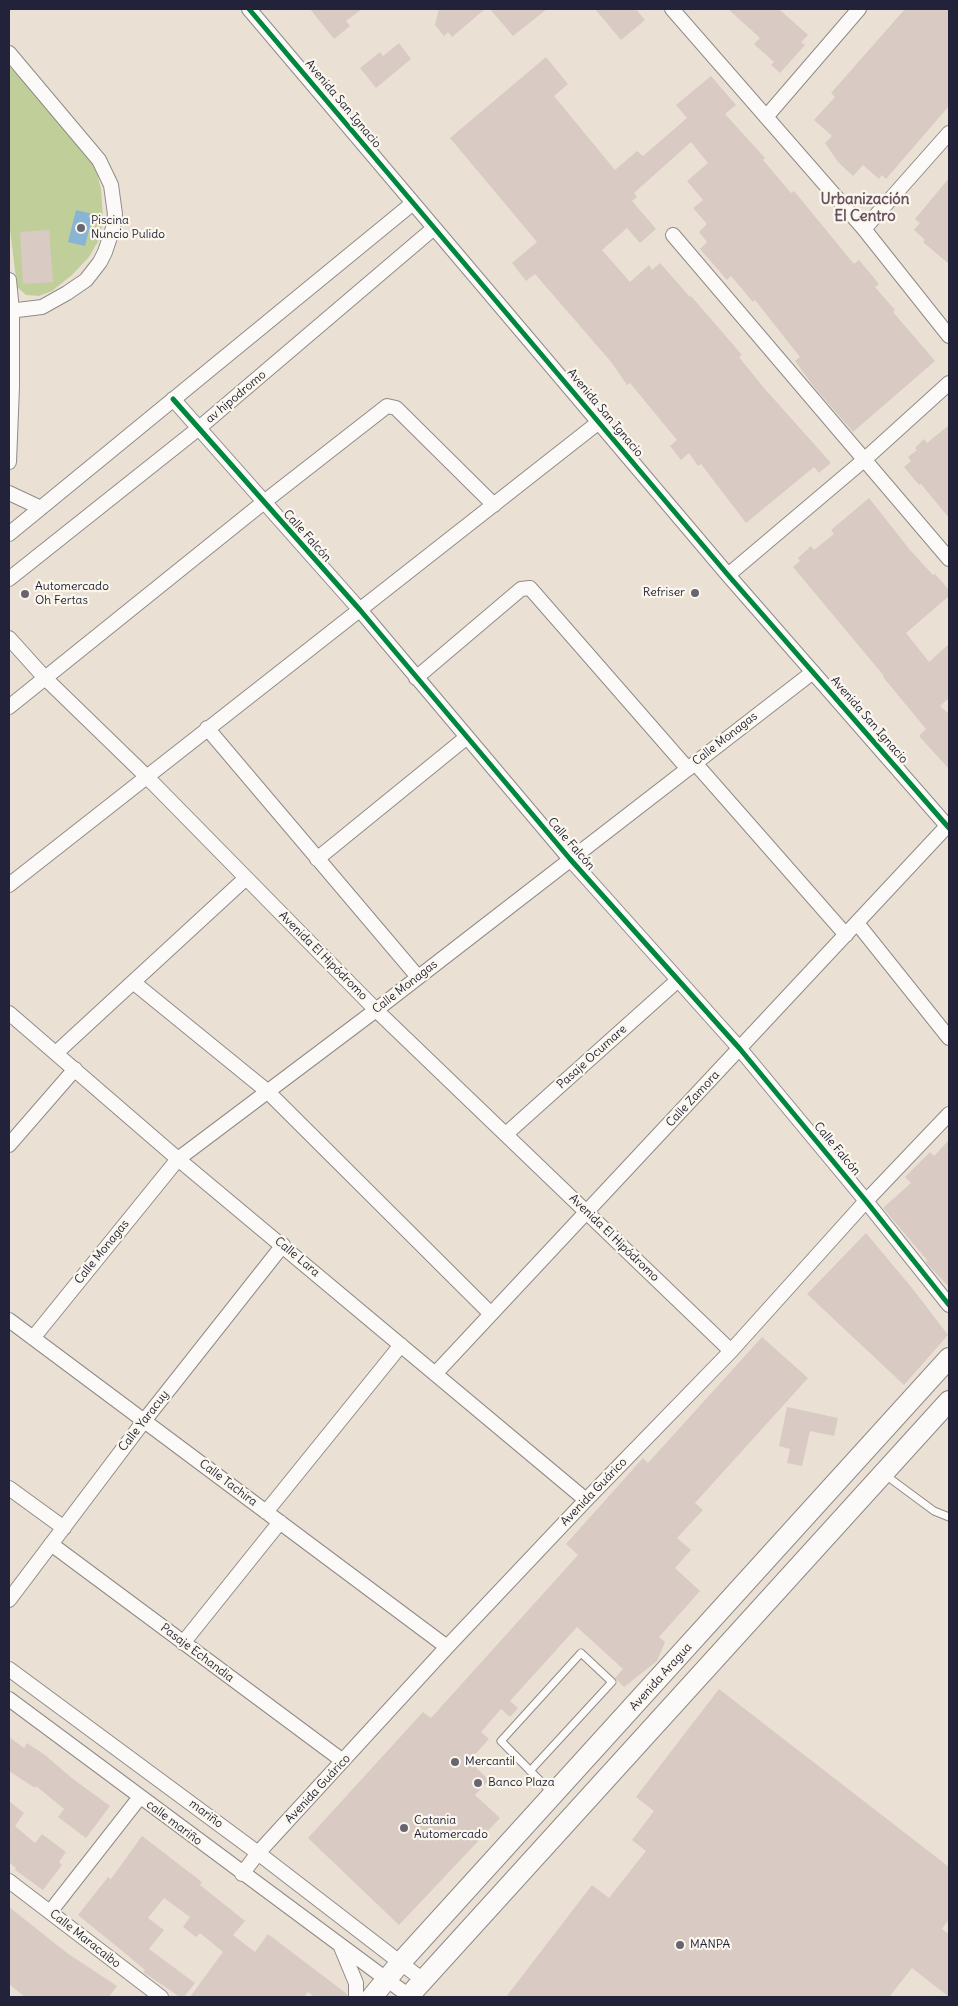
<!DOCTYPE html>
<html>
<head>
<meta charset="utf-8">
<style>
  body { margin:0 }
  #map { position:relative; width:958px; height:2006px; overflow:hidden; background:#eae1d4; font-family:Delius,sans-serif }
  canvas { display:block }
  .frame { position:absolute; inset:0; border:10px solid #22223b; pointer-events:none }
</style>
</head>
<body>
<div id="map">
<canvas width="958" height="2006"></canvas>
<div class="frame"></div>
</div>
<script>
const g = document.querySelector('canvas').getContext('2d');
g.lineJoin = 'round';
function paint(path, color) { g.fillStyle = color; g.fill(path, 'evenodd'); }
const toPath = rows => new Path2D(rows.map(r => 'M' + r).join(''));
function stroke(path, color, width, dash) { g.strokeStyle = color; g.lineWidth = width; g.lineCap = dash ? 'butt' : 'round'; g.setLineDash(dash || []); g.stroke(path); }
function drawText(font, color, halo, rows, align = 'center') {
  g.font = font + ' Delius,sans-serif'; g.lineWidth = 4.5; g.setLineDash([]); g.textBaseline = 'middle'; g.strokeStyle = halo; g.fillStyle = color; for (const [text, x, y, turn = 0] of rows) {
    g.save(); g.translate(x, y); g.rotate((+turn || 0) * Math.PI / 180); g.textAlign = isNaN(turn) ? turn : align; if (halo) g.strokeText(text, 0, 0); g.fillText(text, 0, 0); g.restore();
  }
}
paint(toPath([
  [9,66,86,149,96,169,101,189,103,217,100,238,89,257,72,275,52,291,39,296,26,295,17,287,9,221]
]), '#c0cf99');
paint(toPath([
  [76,210,93,214,85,246,68,242]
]), '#89b4d3');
paint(toPath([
  [310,9,362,9,346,21,350,26,334,39],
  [439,9,485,9,452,37,448,32,444,36,435,25],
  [490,9,547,9,513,36],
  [595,9,636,9,645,20,621,40],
  [728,9,779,9,808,35,801,42,805,45,780,73,771,65,774,62,754,44,760,38],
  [905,9,949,9,949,106,886,179,882,175,879,179,863,165,853,176,838,162,825,143,832,136,814,120,835,97,831,93],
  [399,43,411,59,376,88,360,68,380,52,383,56],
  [546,57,568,84,554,96,615,170,637,151,643,156,687,118,676,105,711,76,736,105,725,114,765,158,763,160,791,193,794,191,854,264,859,260,879,284,875,287,895,310,893,312,935,361,853,432,814,387,795,361,800,357,755,300,753,302,731,276,727,280,700,249,707,242,699,232,707,224,693,208,703,200,687,181,708,163,691,142,634,193,637,197,632,201,656,229,640,243,627,228,602,250,630,282,649,265,652,270,660,263,690,297,691,296,742,355,739,357,764,388,831,463,819,473,814,467,746,523,701,464,698,466,689,453,681,460,670,446,677,440,630,383,627,385,612,363,535,274,526,281,512,263,537,242,450,138],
  [949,178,949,264,923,242,925,240,914,230,920,223,915,219],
  [49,230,53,282,23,284,20,232],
  [949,425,949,518,921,484,919,485,904,467,911,461,908,457,917,450,915,448,924,439,927,443],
  [869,498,910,550,933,575,935,574,949,590,949,596,906,633,929,662,949,644,949,698,940,706,949,714,949,769,919,736,926,729,883,677,884,676,793,567,800,561,798,558,811,546,814,550,834,534,831,530],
  [949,1140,949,1287,930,1267,926,1262,927,1260,883,1208,911,1183,905,1177,930,1152,934,1156],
  [866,1233,912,1288,948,1335,904,1385,807,1294],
  [762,1337,808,1378,695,1503,703,1510,677,1538,691,1550,675,1568,700,1591,659,1637,665,1642,657,1661,624,1687,615,1678,623,1669,577,1627,510,1701,518,1708,510,1717,501,1709,481,1732,489,1739,469,1761,489,1780,475,1795,500,1818,399,1925,308,1838,423,1712,431,1718,578,1555,566,1544,643,1458,648,1463],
  [787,1407,838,1418,834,1436,810,1431,802,1466,787,1463,790,1449,779,1446],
  [719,1689,949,1867,949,1919,942,1929,949,1934,949,1997,912,1968,889,1997,506,1997,592,1885,609,1898,646,1851,632,1840,654,1811,636,1797],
  [9,1737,24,1748,27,1743,45,1755,73,1779,110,1806,86,1838,58,1817,64,1809,36,1786,35,1788,9,1771],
  [9,1801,24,1813,15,1826,35,1843,42,1834,66,1852,59,1862,62,1865,43,1890,15,1870,16,1868,9,1862],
  [142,1836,202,1882,200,1885,245,1921,233,1935,255,1952,268,1934,347,1994,347,1997,314,1997,308,1992,304,1997,190,1997,223,1952,200,1933,196,1937,183,1927,190,1917,164,1898,148,1918,164,1930,149,1949,195,1983,184,1997,180,1997,143,1972,145,1970,126,1954,78,1915,108,1877,111,1879],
  [9,1907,67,1953,117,1986,109,1997,25,1997,9,1984]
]), '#d9cac4');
const lane = toPath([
  [884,1474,934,1511,949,1517],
  [530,1771,612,1682,581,1653,501,1741,552,1793]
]);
const street = toPath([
  [249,9,728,575,949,828],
  [672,9,864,229,949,336],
  [9,53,99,160,111,185,115,214,113,228,105,252,100,262,86,280,67,293,42,307,9,311],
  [766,117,859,9],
  [864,229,949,133],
  [673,235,949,559],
  [9,280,12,311,12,387,9,462],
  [173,399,360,610,570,859,740,1049,866,1201,949,1305],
  [9,493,41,508],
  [9,534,413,203],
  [728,575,864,460,949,383],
  [9,579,199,428,434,228],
  [9,638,45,678,146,776,376,1010,731,1351],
  [416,678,521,589,530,588,688,769],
  [9,707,264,502,387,406,396,408,494,505],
  [207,728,418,977],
  [695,763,846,935],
  [317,859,467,737],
  [9,885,599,422],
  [857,923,949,1038],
  [133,982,267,1091,490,1313],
  [9,1013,178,1159,586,1500],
  [56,1053,246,878],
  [506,1134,678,980],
  [9,1145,75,1069],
  [9,1320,447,1647],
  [33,1338,178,1159,376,1010,813,672],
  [435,1374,949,824],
  [9,1488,64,1528],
  [266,1512,401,1345],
  [51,1544,343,1761],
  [9,1600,144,1421,283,1245],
  [183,1643,280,1522],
  [9,1669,258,1853,423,1980],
  [9,1699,409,1996],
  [242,1874,258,1853,447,1647,586,1500,731,1351,866,1201,949,1114],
  [9,1881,161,1997],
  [50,1912,140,1797],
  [341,1947,356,1983,356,1997]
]);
const secondary = toPath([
  [372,1997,401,1962,949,1358],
  [408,1997,949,1401]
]);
stroke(lane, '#908b88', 9);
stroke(street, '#908b88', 16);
stroke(secondary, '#908b88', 22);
stroke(lane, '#fcfaf9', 7);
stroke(street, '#fcfaf9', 14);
stroke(secondary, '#fcfaf9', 20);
stroke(toPath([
  [249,9,728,575,949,828],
  [173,399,360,610,570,859,740,1049,866,1201,949,1305]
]), '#00873e', 5);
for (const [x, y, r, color] of [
  [81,228,5,"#686571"],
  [695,593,5,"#686571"],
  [25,594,5,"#686571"],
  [455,1762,5,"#686571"],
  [478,1783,5,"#686571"],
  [404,1828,5,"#686571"],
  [680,1945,5,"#686571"]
]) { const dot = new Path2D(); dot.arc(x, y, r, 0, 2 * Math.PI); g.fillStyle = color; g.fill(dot); stroke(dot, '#fbf7ec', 2); }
drawText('12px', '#22223b', '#fbf7ec', [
  ["Avenida San Ignacio",343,104,50],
  ["av hipodromo",236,397,-40],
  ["Avenida San Ignacio",605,413,50],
  ["Calle Falcón",307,536,48],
  ["Avenida San Ignacio",869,720,49],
  ["Calle Monagas",725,739,-38],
  ["Calle Falcón",571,844,49],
  ["Avenida El Hipódromo",323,956,45],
  ["Calle Monagas",405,987,-38],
  ["Pasaje Ocumare",592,1057,-42],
  ["Calle Zamora",693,1099,-47],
  ["Calle Falcón",837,1149,50],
  ["Avenida El Hipódromo",614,1238,44],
  ["Calle Monagas",102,1252,-51],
  ["Calle Lara",297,1257,40],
  ["Calle Yaracuy",144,1421,-52],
  ["Calle Tachira",228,1483,37],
  ["Avenida Guárico",594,1492,-46],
  ["Pasaje Echandia",197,1653,37],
  ["Avenida Aragua",661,1677,-48],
  ["Avenida Guárico",318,1789,-47],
  ["mariño",206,1814,37],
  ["calle mariño",174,1823,37],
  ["Calle Maracaibo",85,1939,38]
]);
drawText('12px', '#22223b', '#fbf7ec', [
  ["Piscina",91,221],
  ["Nuncio Pulido",91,235],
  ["Automercado",35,587],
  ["Oh Fertas",35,601],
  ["Refriser",685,593,"right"],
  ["Mercantil",465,1762],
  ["Banco Plaza",488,1783],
  ["Catania",414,1821],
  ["Automercado",414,1835],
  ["MANPA",690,1945]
], 'left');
drawText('bold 15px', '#685160', '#fbf7ec', [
  ["Urbanización",865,200],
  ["El Centro",865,217]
]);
</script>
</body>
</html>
